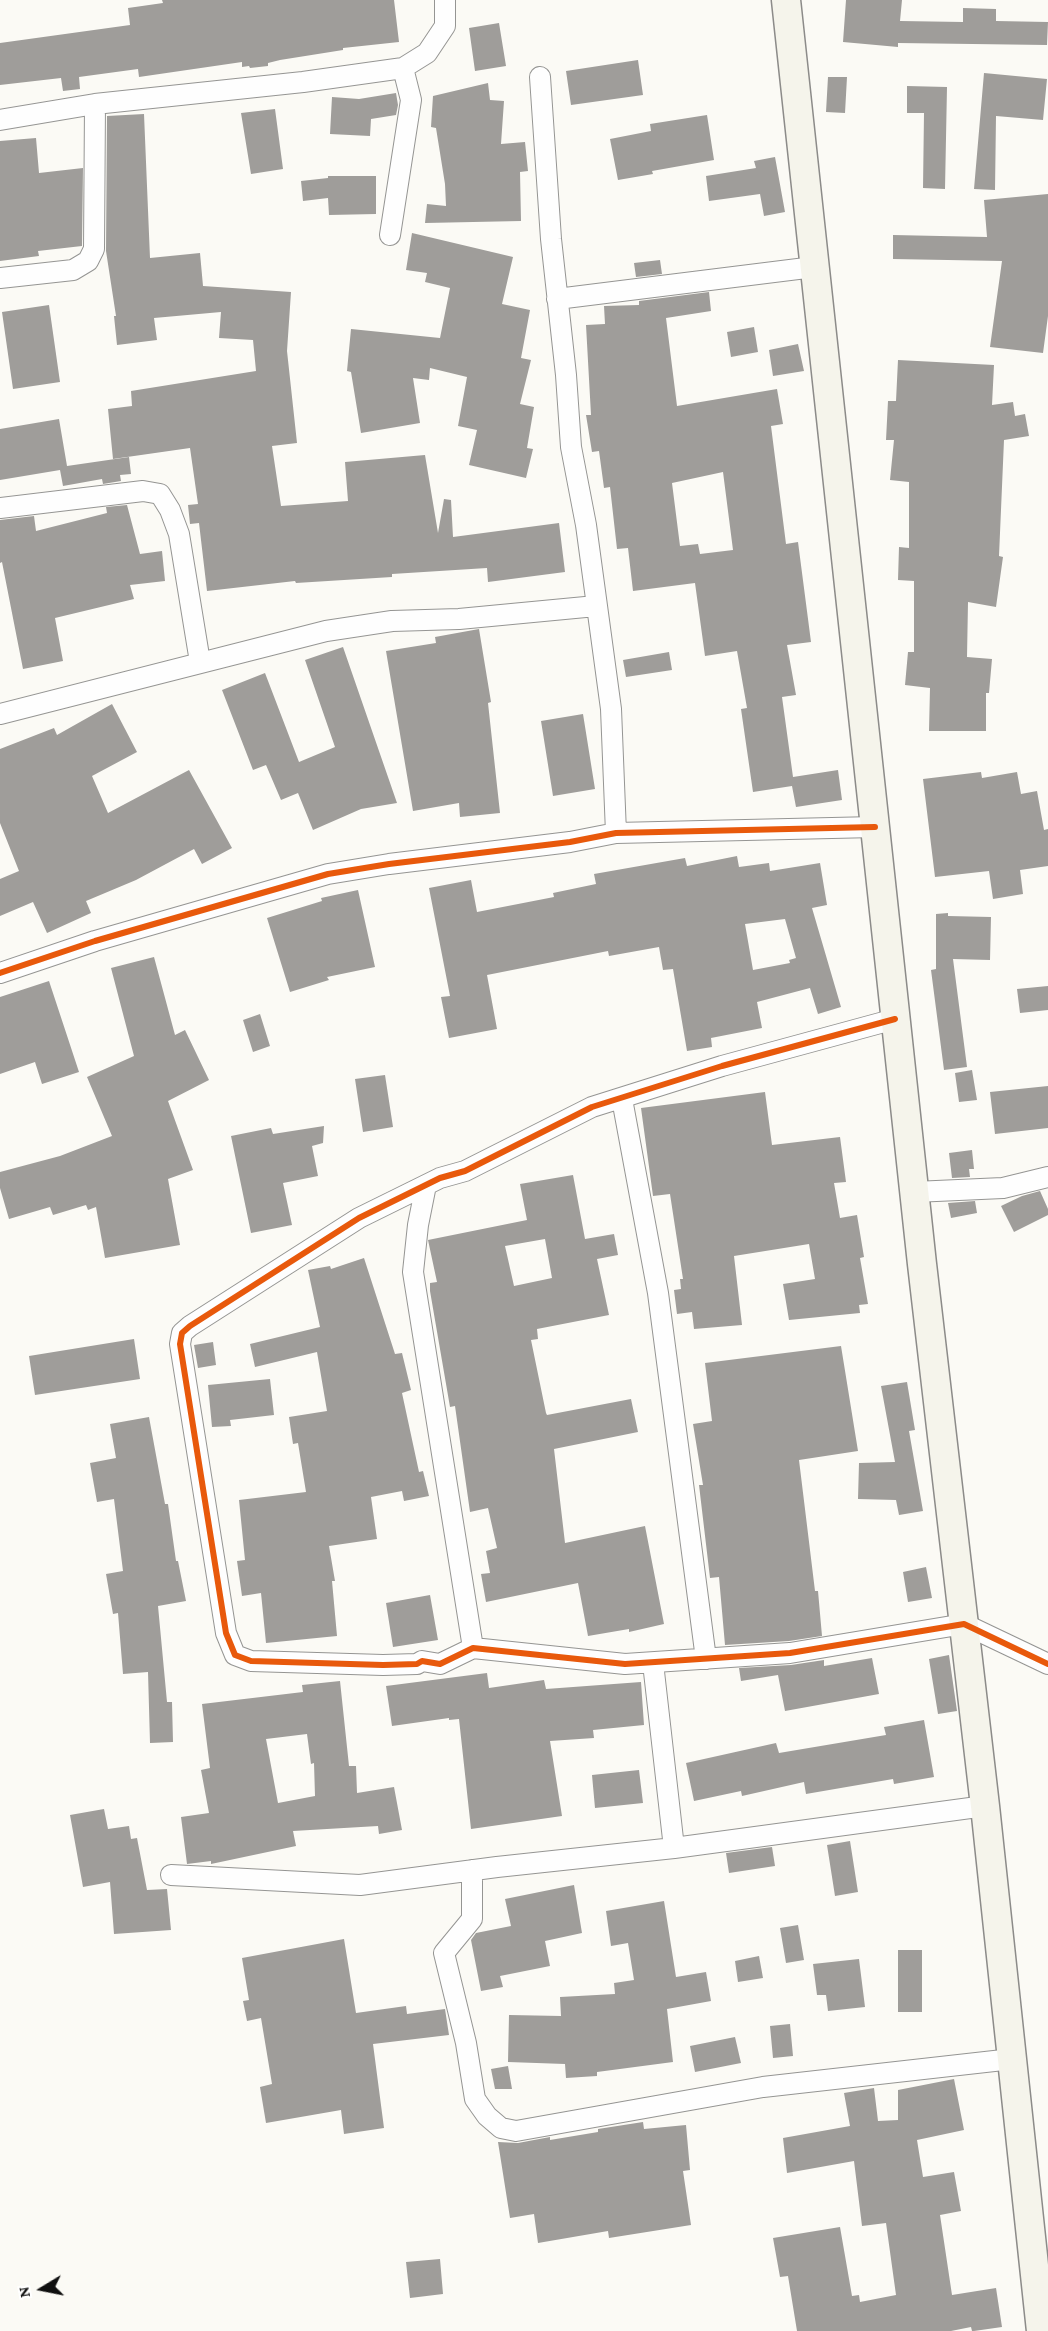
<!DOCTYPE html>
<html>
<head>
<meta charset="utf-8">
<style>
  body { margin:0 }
  #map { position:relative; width:1048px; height:2331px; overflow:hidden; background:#fbfaf5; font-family:"Crimson Pro",serif }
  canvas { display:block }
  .north { position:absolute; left:12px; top:2259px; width:60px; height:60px; -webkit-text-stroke:4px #fff; paint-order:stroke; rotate:260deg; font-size:16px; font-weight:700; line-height:24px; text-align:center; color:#0f0f0f }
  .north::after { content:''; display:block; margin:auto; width:21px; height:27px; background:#0f0f0f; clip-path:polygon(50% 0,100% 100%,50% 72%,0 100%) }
</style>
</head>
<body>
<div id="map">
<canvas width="1048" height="2331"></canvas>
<div class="north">N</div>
</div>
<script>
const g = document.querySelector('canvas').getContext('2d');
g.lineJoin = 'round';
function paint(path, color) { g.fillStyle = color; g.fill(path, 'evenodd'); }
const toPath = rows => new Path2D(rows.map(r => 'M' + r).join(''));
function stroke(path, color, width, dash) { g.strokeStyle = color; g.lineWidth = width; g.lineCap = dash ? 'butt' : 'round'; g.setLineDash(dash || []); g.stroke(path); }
paint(toPath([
  [162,0,394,0,399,42,343,48,343,50,280,60,268,63,268,66,250,68,249,66,242,67,242,62,139,77,138,69,79,77,80,89,63,91,61,78,0,85,0,43,130,25,128,8,163,3],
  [846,0,902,0,900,21,963,22,963,8,996,9,996,21,1048,22,1047,45,898,43,898,47,843,42],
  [499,23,506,66,475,71,469,28],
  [638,60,643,95,571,105,566,71],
  [984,73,1047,79,1043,120,996,116,995,190,974,189],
  [828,77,847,77,845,113,826,112],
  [488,83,490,100,504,101,501,144,525,142,528,171,520,172,521,221,425,223,427,204,446,206,445,184,436,128,431,127,433,96],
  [907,86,947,87,945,189,923,188,924,113,907,113],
  [396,93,398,105,396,115,371,119,370,136,330,134,332,97,359,99],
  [275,109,283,169,251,174,241,113],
  [144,114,150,258,200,253,203,286,291,292,287,351,297,443,272,446,281,506,348,501,345,462,425,455,438,533,444,499,451,500,453,537,559,523,565,572,488,582,487,568,392,574,392,577,296,583,295,581,207,591,199,523,190,524,188,505,198,504,190,448,113,459,108,409,132,406,131,391,256,371,253,340,219,338,221,312,154,318,157,340,117,345,114,316,116,316,106,251,107,116],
  [707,115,714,160,652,171,653,174,618,180,610,139,651,131,650,124],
  [36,138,39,173,83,168,82,246,38,251,39,256,0,261,0,141],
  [775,157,785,212,764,216,760,194,709,201,706,176,756,168,754,161],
  [328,176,376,176,376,214,329,215,328,198,303,201,301,181,328,178],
  [1048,194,1048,316,1043,353,990,347,1002,261,893,259,893,235,987,237,984,200],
  [412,233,513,257,502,304,530,310,521,358,531,360,520,404,534,407,527,448,533,449,526,478,469,465,477,430,458,426,467,377,430,368,429,380,413,378,420,423,361,433,351,372,347,371,351,329,440,338,450,288,425,282,427,273,406,270],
  [660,260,662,274,636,277,634,263],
  [709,292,711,311,666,318,677,406,777,389,783,424,771,426,786,544,798,542,811,642,787,645,796,695,782,697,793,777,838,770,842,800,796,807,792,786,753,792,741,709,747,708,737,651,705,656,695,583,633,591,628,548,617,549,610,487,604,488,599,451,592,452,586,415,591,415,586,325,605,324,604,306,639,305,639,301],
  [723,472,733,550,700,554,698,544,680,546,672,483],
  [49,305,60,382,13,389,2,312],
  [754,327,758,352,731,357,727,332],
  [798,344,804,371,773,376,769,350],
  [898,360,994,365,992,405,1013,402,1015,416,1025,414,1029,436,1004,440,999,556,1003,557,996,607,968,602,967,657,992,659,989,693,986,693,986,731,929,731,930,688,905,685,908,652,914,652,914,581,898,580,899,547,909,548,909,482,890,480,894,440,886,440,888,401,896,401],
  [59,419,67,466,129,457,131,474,120,475,121,481,103,484,102,479,63,486,60,470,0,480,0,429],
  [127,505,140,554,162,551,165,581,130,585,134,599,55,618,63,661,23,669,2,562,0,563,0,520,34,516,36,531,107,513,106,507],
  [479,629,491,702,488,703,500,813,460,817,459,803,413,811,386,651,436,643,435,637],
  [343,647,397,803,361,809,313,830,298,793,281,800,266,765,253,770,222,690,265,673,299,762,335,747,305,660],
  [669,652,672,670,626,677,623,660],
  [112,704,137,752,92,776,108,813,189,770,232,848,202,864,194,849,136,880,86,901,91,913,47,933,33,902,0,916,0,879,19,871,0,823,0,749,54,728,57,735],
  [583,714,595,789,553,796,541,721],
  [981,772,982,778,1017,772,1021,794,1037,791,1044,830,1048,829,1048,866,1020,870,1023,894,993,899,989,871,935,877,923,779],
  [737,856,739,867,769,863,770,871,820,863,827,905,812,908,841,1007,818,1014,810,988,757,1002,762,1028,711,1038,712,1047,687,1051,673,969,663,970,659,947,609,956,608,951,487,975,497,1029,449,1038,441,997,450,996,429,888,471,880,477,912,554,897,553,893,596,884,594,874,685,858,687,866],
  [785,919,796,958,789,960,790,963,753,970,745,924],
  [358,890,375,967,327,977,329,980,290,992,267,918,322,901,321,898],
  [948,913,948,916,991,917,990,960,953,959,967,1067,944,1070,931,970,936,969,936,914],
  [154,957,175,1035,185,1030,209,1080,168,1101,193,1170,168,1179,180,1245,105,1258,96,1207,88,1210,86,1205,53,1215,50,1207,9,1219,0,1188,0,1172,60,1156,112,1136,87,1077,134,1056,111,968],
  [49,981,79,1072,42,1084,35,1062,0,1074,0,997],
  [1048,986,1048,1010,1020,1013,1017,989],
  [260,1014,270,1046,253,1052,243,1020],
  [972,1070,977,1100,959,1102,955,1073],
  [385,1075,393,1127,363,1132,355,1079],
  [1048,1086,1048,1128,995,1134,990,1092],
  [765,1092,772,1145,840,1137,846,1182,834,1183,840,1218,857,1215,864,1257,860,1258,868,1304,859,1305,860,1313,789,1320,783,1284,815,1279,809,1244,734,1256,742,1325,694,1329,692,1312,677,1314,674,1290,681,1289,680,1279,683,1279,670,1194,653,1196,641,1108],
  [324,1126,323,1143,312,1146,318,1176,283,1183,292,1225,251,1233,231,1136,271,1128,273,1134],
  [972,1150,974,1169,969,1169,970,1177,952,1178,949,1153],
  [573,1175,585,1239,614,1234,618,1255,597,1259,609,1315,537,1329,538,1339,531,1340,546,1413,547,1415,631,1399,638,1432,554,1449,565,1543,645,1526,664,1624,629,1632,629,1629,588,1636,578,1583,486,1602,481,1574,490,1573,486,1551,497,1548,488,1508,470,1512,455,1406,450,1407,430,1291,430,1283,437,1282,428,1240,527,1220,520,1184],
  [545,1239,552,1278,514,1286,505,1246],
  [1040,1191,1048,1209,1048,1215,1014,1232,1001,1206,1022,1196],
  [975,1201,977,1213,951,1218,948,1203],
  [364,1258,395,1354,402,1353,411,1390,402,1393,419,1472,423,1471,429,1496,404,1501,402,1491,371,1497,377,1539,329,1546,335,1581,332,1581,337,1636,266,1643,261,1593,242,1596,237,1561,245,1560,239,1500,306,1492,298,1443,293,1444,289,1417,327,1411,317,1352,255,1367,250,1344,320,1327,308,1270,330,1266,331,1269],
  [134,1339,140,1379,35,1395,29,1356],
  [213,1342,216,1365,198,1368,194,1345],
  [841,1346,858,1451,799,1460,815,1591,818,1591,822,1636,789,1641,725,1645,719,1577,710,1578,699,1485,703,1485,693,1424,712,1421,705,1363],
  [270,1379,274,1415,230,1420,231,1426,212,1427,208,1385],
  [907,1382,915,1430,909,1431,923,1511,899,1515,896,1500,858,1499,859,1463,895,1462,881,1386],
  [149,1417,165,1504,168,1504,176,1561,178,1561,186,1601,158,1606,167,1702,172,1702,173,1742,150,1743,148,1672,123,1674,118,1613,113,1614,106,1574,123,1571,114,1499,97,1502,90,1463,116,1458,110,1424],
  [926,1567,932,1598,908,1602,903,1572],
  [430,1595,438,1640,393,1647,386,1603],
  [949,1655,957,1711,938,1714,929,1659],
  [872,1658,879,1694,785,1711,778,1675,741,1681,739,1668,791,1665,824,1660,824,1666],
  [487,1673,489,1688,544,1680,546,1689,641,1682,644,1725,593,1730,594,1738,550,1741,562,1816,471,1829,459,1719,449,1720,449,1718,392,1726,386,1686],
  [340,1681,349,1766,356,1766,357,1793,394,1787,402,1830,379,1834,378,1826,293,1831,296,1846,211,1864,211,1861,187,1864,181,1817,209,1813,201,1770,210,1768,202,1704,303,1692,302,1685],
  [307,1734,311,1764,314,1763,315,1796,278,1803,266,1739],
  [924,1720,934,1777,894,1784,893,1779,806,1794,804,1782,742,1796,741,1791,694,1801,686,1763,776,1743,779,1753,886,1735,884,1727],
  [639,1770,643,1803,595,1808,592,1775],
  [104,1809,108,1829,129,1826,131,1839,137,1838,147,1890,167,1889,171,1930,114,1934,110,1882,83,1887,70,1815],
  [850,1841,858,1892,835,1896,827,1845],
  [772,1847,775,1866,729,1873,726,1853],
  [574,1885,582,1933,545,1941,550,1966,500,1976,503,1987,481,1991,471,1940,476,1933,511,1926,505,1899],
  [664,1901,676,1977,706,1972,711,2001,667,2009,673,2062,597,2072,597,2076,566,2078,565,2064,508,2062,509,2015,561,2016,560,1997,615,1994,614,1983,634,1980,628,1943,611,1946,606,1911],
  [798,1925,804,1960,786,1963,780,1928],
  [344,1939,356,2013,406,2006,407,2014,445,2009,449,2035,373,2044,384,2128,344,2134,341,2110,266,2123,260,2087,272,2084,261,2018,247,2021,243,2001,249,2000,242,1958],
  [898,1950,922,1950,922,2012,898,2012],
  [759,1956,763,1978,738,1982,735,1961],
  [859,1959,865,2007,828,2011,826,1995,817,1995,813,1964],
  [790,2024,793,2056,773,2058,770,2026],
  [735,2037,741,2063,695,2072,690,2046],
  [508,2066,512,2089,495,2089,491,2069],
  [954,2079,964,2130,917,2140,923,2177,954,2172,961,2211,940,2215,952,2295,996,2288,1002,2327,974,2331,972,2331,971,2327,951,2331,797,2331,788,2276,780,2277,773,2238,840,2227,852,2296,859,2295,860,2302,896,2295,886,2223,862,2226,854,2161,787,2173,783,2138,850,2126,844,2093,874,2088,878,2121,898,2120,898,2090],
  [643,2122,644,2129,686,2125,690,2170,683,2171,691,2225,609,2238,608,2231,538,2243,534,2214,510,2218,498,2142,518,2143,550,2137,550,2140,598,2132,598,2129],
  [440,2259,443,2294,410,2298,406,2262]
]), '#9f9d9a');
const street = toPath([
  [540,77,551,239,566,375,571,447,586,525,611,709,616,833],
  [0,120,95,104,303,82,403,68,427,53,445,26,445,0],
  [390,235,411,100,403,68],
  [0,278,73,270,88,261,94,249,95,104],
  [557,299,814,267],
  [0,508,143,491,160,494,170,510,179,534,200,662],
  [0,714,326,631,392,621,459,619,596,606],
  [0,973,95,941,328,874,389,864,570,842,616,833,875,827],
  [895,1019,722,1066,592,1107,465,1171,440,1178,359,1218,190,1326,182,1333,180,1344,226,1633,235,1655,251,1661,383,1665,417,1664,422,1661,440,1664,473,1648,625,1664,790,1653,964,1624,1048,1664],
  [622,1099,658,1293,706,1659],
  [426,1185,418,1225,413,1272,473,1648],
  [914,1192,1003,1188,1048,1177],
  [653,1663,674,1848],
  [472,1870,472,1919,444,1953,466,2043,475,2099,487,2116,501,2128,516,2131,763,2087,1012,2059],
  [171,1875,360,1885,497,1867,674,1848,985,1806]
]);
const secondary = toPath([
  [786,0,922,1264,985,1806,1041,2331]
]);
stroke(street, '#959593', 22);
stroke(secondary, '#8c8b89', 31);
stroke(street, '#fefefe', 20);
stroke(secondary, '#f5f4eb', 28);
stroke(toPath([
  [0,973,95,941,328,874,389,864,570,842,616,833,875,827],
  [895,1019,722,1066,592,1107,465,1171,440,1178,359,1218,190,1326,182,1333,180,1344,226,1633,235,1655,251,1661,383,1665,417,1664,422,1661,440,1664,473,1648,625,1664,790,1653,964,1624,1048,1664]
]), '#e8590c', 6);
</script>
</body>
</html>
